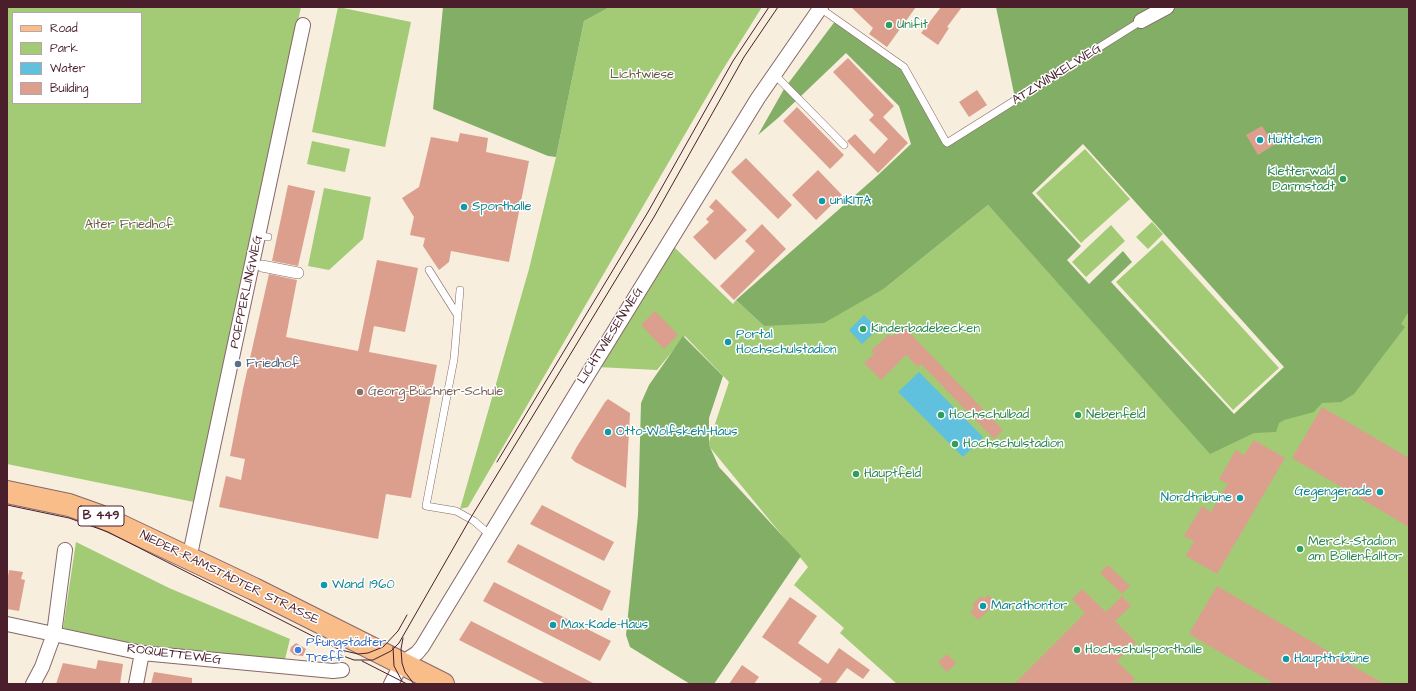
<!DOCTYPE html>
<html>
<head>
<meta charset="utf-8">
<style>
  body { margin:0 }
  #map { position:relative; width:1416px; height:691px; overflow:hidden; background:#f7eedd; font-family:"Architects Daughter",sans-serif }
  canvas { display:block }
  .frame { position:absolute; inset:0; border:8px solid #4a1f2b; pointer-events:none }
  .legend { position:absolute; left:12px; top:12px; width:130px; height:92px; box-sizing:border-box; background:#fff; border:1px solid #b7a5aa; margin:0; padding:5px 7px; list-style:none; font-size:12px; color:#4a1f2b }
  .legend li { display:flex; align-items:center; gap:8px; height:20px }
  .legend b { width:20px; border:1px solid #b7a5aa }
</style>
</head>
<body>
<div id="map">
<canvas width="1416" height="691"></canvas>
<div class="frame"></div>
<ul class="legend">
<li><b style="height:5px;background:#f8bd89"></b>Road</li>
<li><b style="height:11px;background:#a3ca75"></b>Park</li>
<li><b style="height:11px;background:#5fc1dd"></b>Water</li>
<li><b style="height:11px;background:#dc9f8e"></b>Building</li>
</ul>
</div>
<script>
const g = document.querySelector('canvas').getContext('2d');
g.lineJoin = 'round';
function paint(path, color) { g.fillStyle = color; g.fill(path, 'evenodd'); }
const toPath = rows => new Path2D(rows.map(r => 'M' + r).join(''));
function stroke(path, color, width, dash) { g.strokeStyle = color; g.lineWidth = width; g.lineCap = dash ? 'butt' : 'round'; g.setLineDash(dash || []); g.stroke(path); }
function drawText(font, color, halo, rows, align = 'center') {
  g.font = font + ' "Architects Daughter",sans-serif'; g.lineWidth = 3; g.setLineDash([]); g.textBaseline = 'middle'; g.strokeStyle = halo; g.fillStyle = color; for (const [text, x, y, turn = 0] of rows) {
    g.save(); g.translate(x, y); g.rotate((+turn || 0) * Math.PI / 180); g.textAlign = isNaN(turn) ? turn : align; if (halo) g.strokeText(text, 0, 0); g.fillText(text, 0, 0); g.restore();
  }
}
paint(toPath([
  [7,7,301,7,194,502,7,464],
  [13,13,141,13,141,103,13,103],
  [338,7,411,22,385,147,312,132],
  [610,7,762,7,720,74,468,507,460,509,529,269,556,157,584,21],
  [312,141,350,149,345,172,307,164],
  [1085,149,1130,199,1081,243,1036,193],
  [324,188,371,197,363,239,329,270,308,266],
  [988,205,1201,443,1409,300,1409,684,897,684,840,633,844,628,794,585,808,567,708,445,729,382,685,336,657,370,597,367,673,246,733,304,736,300,764,326,885,288],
  [1152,222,1163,234,1148,249,1136,237],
  [1111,225,1125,241,1086,277,1072,262],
  [1162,240,1279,368,1233,410,1116,282],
  [76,542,169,588,290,639,284,663,143,648,63,628]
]), '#a3ca75');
paint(toPath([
  [443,7,610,7,584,21,556,157,548,156,433,109],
  [996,7,1409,7,1409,311,1401,324,1405,327,1354,394,1341,402,1322,403,1314,412,1284,420,1279,423,1276,432,1254,433,1210,454,988,205,885,288,824,323,764,326,736,300,878,175,911,144,899,106,846,53,778,118,758,135,784,89,836,20,903,68,947,146,1016,103],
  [1083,144,1284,367,1234,414,1111,282,1132,262,1123,251,1089,284,1067,260,1081,246,1032,193],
  [683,336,723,376,709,418,709,445,719,467,801,556,714,684,690,684,630,647,626,635,638,515,641,403,649,385]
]), '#82ae66');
paint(toPath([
  [864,315,878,329,862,344,849,330],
  [919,372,983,437,963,457,898,392]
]), '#5fc1dd');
paint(toPath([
  [851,7,916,7,887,47,869,34,873,28],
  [941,7,962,7,947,27,949,28,938,45,921,33],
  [848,58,894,106,883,117,908,143,878,173,847,141,855,134,874,154,888,139,869,120,874,115,833,72],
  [977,90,987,105,969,117,959,102],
  [797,107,844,155,830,169,783,121],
  [1262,126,1274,145,1258,155,1246,135],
  [460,133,488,138,486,152,529,161,509,262,451,251,449,262,439,270,423,246,425,238,410,235,414,217,402,198,419,187,431,137,458,142],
  [746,158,792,205,778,219,731,172],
  [818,170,842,195,816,220,792,195],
  [288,185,315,191,298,266,272,261],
  [716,199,747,230,715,260,693,237,709,222,706,219,714,211,709,207],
  [762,224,786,249,734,300,720,286,755,251,745,241],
  [377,260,418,268,405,332,374,326,369,352,437,365,411,498,386,494,378,539,219,507,226,476,241,480,245,459,230,456,243,389,269,274,297,280,286,337,358,351],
  [655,311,678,335,664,349,641,325],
  [903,326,1003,430,994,439,921,364,918,367,906,355,881,380,864,363,874,354,871,351,889,334,892,337],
  [608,399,630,413,626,488,575,462,571,458,576,448,605,402],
  [1322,407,1409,458,1409,527,1292,458],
  [1254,440,1285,458,1217,574,1186,556,1194,541,1184,536,1202,506,1211,512,1228,484,1219,479,1236,450,1244,455],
  [542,505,614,542,604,561,530,524],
  [518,544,611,591,602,611,507,562],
  [1108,565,1130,586,1122,594,1100,573],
  [9,570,23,572,21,579,25,580,19,611,7,609,7,576,8,576],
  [494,582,611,641,600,661,483,601],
  [1217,586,1384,684,1275,684,1189,634],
  [1082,589,1106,612,1122,596,1131,606,1115,621,1136,642,1117,661,1135,679,1130,684,1014,684,1085,613,1072,599],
  [988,595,996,603,978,620,970,612,975,608,972,605,981,596,984,599],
  [790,597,817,616,798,643,828,664,839,648,870,670,863,679,847,668,835,684,818,684,822,679,762,637],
  [471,621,479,625,595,684,546,684,459,640],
  [296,643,306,649,303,656,294,655,290,651,291,647],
  [947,654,956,663,947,672,938,662],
  [98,660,123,664,120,684,56,684,63,663,96,669],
  [742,665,759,677,754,684,729,684],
  [154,672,192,678,192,684,151,684]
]), '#dc9f8e');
const service = toPath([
  [820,8,904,67,946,142],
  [774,74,844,145],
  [947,143,1141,21],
  [259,236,268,237],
  [429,270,458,316],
  [460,290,454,359,426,506,456,511,474,521,490,535]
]);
const pedestrian = toPath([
  [262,266,298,273]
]);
const minor = toPath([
  [1141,21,1167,7],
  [189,559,303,25],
  [7,624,142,653,333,671,342,670],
  [33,684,42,667,54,634,65,550],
  [136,684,142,653],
  [391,684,402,663,417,653,422,647,588,374,758,98,821,7]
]);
const primary = toPath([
  [7,492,69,505,100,516,254,589,443,684]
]);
stroke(service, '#876769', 8);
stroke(pedestrian, '#876769', 12);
stroke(minor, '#876769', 16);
stroke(primary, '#876769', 24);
stroke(service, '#fff', 7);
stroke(pedestrian, '#fff', 11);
stroke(minor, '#fff', 14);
stroke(primary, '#f8bd89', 22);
stroke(toPath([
  [497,462,648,212,733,61,769,7],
  [7,505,69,518,108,532,344,652],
  [403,638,401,649,402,663,405,672,414,684],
  [393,647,394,666,402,681],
  [341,650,358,654,368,653,383,647,398,631,407,615],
  [335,653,354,660,373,660,391,651,399,643,470,519,654,217,744,57,778,7],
  [362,661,407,684]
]), '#4a1f2b', 1);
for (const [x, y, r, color] of [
  [889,25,4,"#2e9e5b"],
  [1260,140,4,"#0f9aa8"],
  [1343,179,4,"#2e9e5b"],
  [822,201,4,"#0f9aa8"],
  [464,207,4,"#0f9aa8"],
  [863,329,4,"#2e9e5b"],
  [728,342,4,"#0f9aa8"],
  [238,364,4,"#5c6f8a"],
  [360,392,4,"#8d6e63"],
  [941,415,4,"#2e9e5b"],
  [1078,415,4,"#2e9e5b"],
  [608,432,4,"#0f9aa8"],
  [955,444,4,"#2e9e5b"],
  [856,474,4,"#2e9e5b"],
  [1380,492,4,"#0f9aa8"],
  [1240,498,4,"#0f9aa8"],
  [1300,549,4,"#2e9e5b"],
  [324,585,4,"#0f9aa8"],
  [983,606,4,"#0f9aa8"],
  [553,625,4,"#0f9aa8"],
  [298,650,4,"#3f7fe0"],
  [1077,650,4,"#2e9e5b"],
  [1286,659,4,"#0f9aa8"]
]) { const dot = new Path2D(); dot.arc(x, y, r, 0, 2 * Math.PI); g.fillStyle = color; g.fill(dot); stroke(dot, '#fff', 1.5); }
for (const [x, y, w] of [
  [101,516,46]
]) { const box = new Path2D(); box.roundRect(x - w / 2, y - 10, w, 20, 3); g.fillStyle = '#fff'; g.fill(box); stroke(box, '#4a1f2b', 1); }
drawText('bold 12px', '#4a1f2b', null, [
  ["B 449",101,516]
]);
drawText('13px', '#27864d', '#fff', [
  ["Unifit",897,25],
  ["Kletterwald",1335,172,"right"],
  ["Darmstadt",1335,187,"right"],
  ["Kinderbadebecken",871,329],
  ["Hochschulbad",949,415],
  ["Nebenfeld",1086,415],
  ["Hochschulstadion",963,444],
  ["Hauptfeld",864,474],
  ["Merck-Stadion",1308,542],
  ["am Böllenfalltor",1308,557],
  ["Hochschulsporthalle",1085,650]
], 'left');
drawText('13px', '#695b45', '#fff', [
  ["Lichtwiese",642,75],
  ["Alter Friedhof",129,225]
]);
drawText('13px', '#4a1f2b', '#fff', [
  ["ATZWINKELWEG",1057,75,-32],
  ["POEPPERLINGWEG",247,292,-78],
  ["LICHTWIESENWEG",611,336,-58],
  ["NIEDER-RAMSTÄDTER STRASSE",229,578,26],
  ["ROQUETTEWEG",174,655,7]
]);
drawText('13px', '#0d838f', '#fff', [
  ["Hüttchen",1268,140],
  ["uniKITA",830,201],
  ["Sporthalle",472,207],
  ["Portal",736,335],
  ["Hochschulstadion",736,350],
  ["Otto-Wolfskehl-Haus",616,432],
  ["Gegengerade",1372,492,"right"],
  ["Nordtribüne",1232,498,"right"],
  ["Wand 1960",332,585],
  ["Marathontor",991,606],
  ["Max-Kade-Haus",561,625],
  ["Haupttribüne",1294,659]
], 'left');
drawText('13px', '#4e5e75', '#fff', [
  ["Friedhof",246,364]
], 'left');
drawText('13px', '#785e54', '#fff', [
  ["Georg-Büchner-Schule",368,392]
], 'left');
drawText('13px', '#366cbe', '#fff', [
  ["Pfungstädter",306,643],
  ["Treff",306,658]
], 'left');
</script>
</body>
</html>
